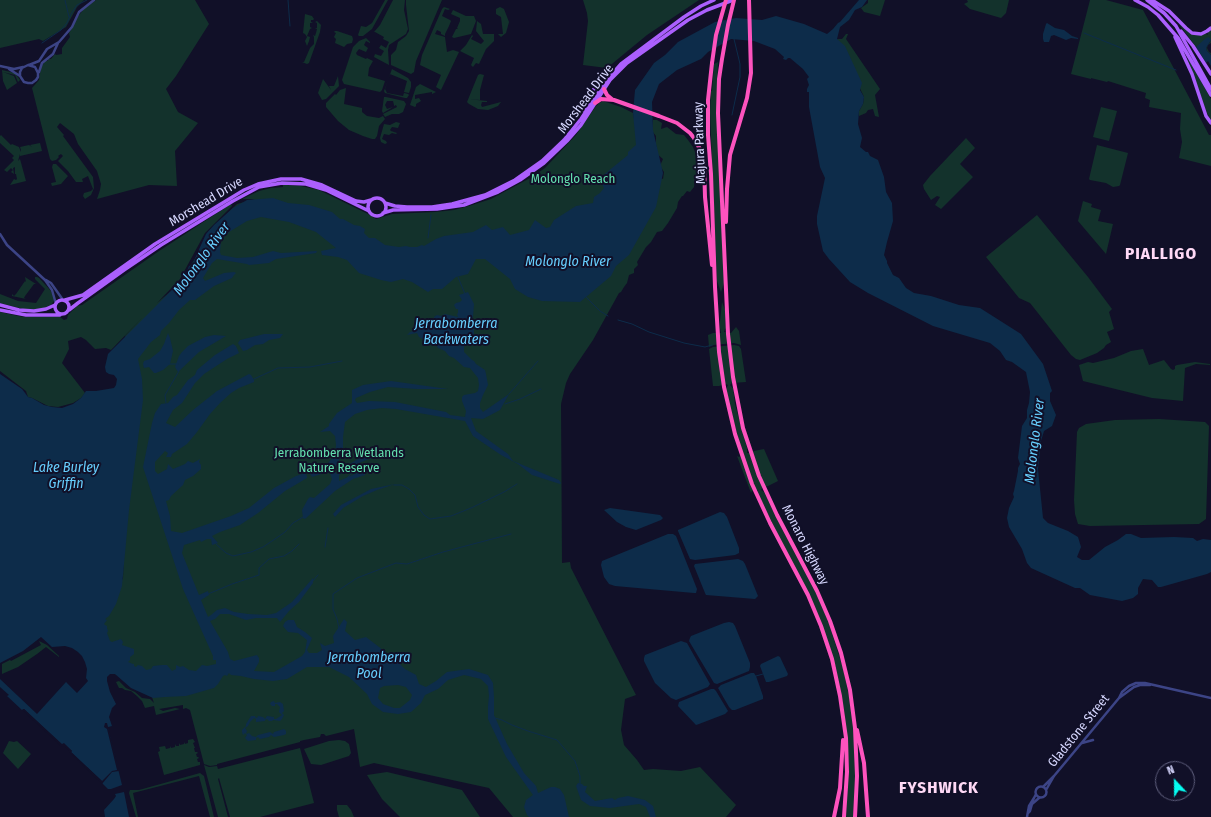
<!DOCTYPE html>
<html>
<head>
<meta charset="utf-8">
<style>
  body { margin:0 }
  #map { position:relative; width:1211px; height:817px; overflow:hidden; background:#111028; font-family:"Fira Sans Condensed",sans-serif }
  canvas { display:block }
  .north { position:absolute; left:1155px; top:761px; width:40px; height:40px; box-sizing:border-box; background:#111028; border:1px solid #60607e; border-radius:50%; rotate:338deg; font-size:11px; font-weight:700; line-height:16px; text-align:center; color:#d7d8ff }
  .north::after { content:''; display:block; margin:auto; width:14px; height:18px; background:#05fcf1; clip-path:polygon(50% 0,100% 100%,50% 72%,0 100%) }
</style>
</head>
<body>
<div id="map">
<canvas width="1211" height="817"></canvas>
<div class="north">N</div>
</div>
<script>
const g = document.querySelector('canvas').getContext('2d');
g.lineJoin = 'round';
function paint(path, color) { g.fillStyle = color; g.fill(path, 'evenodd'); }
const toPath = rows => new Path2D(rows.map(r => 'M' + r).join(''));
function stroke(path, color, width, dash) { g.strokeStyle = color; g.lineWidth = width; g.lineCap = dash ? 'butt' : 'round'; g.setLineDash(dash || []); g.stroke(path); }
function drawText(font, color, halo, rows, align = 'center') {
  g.font = font + ' "Fira Sans Condensed",sans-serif'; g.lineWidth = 4; g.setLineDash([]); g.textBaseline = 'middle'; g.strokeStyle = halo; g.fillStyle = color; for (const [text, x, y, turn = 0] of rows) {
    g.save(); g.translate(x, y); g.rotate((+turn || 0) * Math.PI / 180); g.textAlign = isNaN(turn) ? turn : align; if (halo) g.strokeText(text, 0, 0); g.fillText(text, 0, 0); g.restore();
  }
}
paint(toPath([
  [0,0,84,0,77,7,66,27,43,41,39,39,0,48],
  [96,0,195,0,209,24,176,76,166,89,178,112,198,123,175,151,177,186,149,185,97,199,100,190,101,184,97,171,78,144,74,134,60,123,57,127,64,135,63,136,93,177,94,188,91,195,85,199,83,196,84,193,91,191,93,189,88,176,82,179,83,182,76,182,68,171,58,161,63,156,61,154,58,156,59,157,56,160,52,161,50,159,32,88,39,80,41,67,45,61,48,61,48,59,51,59,55,54,56,55,62,54,62,48,70,37,69,33,79,15,84,9],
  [385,0,388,0,372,29,363,36,359,36,358,35,361,26,366,27,372,23],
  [393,0,405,0,404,10,408,29,406,34,389,45,388,50,389,65,374,57,375,54,381,56,384,51,379,48,381,45,386,48,389,42,383,39,384,37,375,32,374,32,380,25],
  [406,0,442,0,416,61,414,72,411,74,391,65,391,55,396,50,398,42,406,36,409,31,406,5],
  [583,0,699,0,647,35,607,68,583,65,588,21,587,13],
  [868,0,885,0,880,16,864,12,861,8,868,3],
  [967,0,1009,0,1006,13,1001,18,970,9,964,4,968,2],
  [1090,0,1106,0,1143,10,1209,135,1211,135,1211,166,1179,158,1182,142,1180,129,1181,113,1149,107,1150,100,1145,98,1146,93,1108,81,1107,82,1091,78,1091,79,1071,74],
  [444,7,450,9,448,10,445,9,442,16,450,20,451,21,449,26,446,25,449,26,445,34,445,36,441,34,441,32,437,30,435,34,445,37,447,52,453,50,459,52,441,90,436,87,441,75,420,65,422,55,442,9],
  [500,7,504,9,509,22,506,33,501,37,498,34,503,34,501,17,496,14,496,9],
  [453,10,466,16,474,16,476,21,471,34,454,38,452,37,456,29,458,29,457,28,460,21,460,18,451,14],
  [305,14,312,16,314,19,313,20,311,20,311,22,313,23,310,23,310,27,312,28,310,29,307,36,310,37,309,41,307,46,305,41,307,37,305,34,303,33],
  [317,21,321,25,320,32,309,63,307,64,302,62,304,62,310,48,314,44,314,37,313,35,315,36,316,33,317,29,315,28,317,28,317,23,315,22],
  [477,21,481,24,483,34,494,34,494,41,486,49,479,64,476,63,473,67,471,65,474,58,460,51,466,45,472,35,473,36,471,39,481,44,484,41,476,31],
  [1179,23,1193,35,1201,35,1206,33,1207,35,1208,34,1207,33,1211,30,1211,43,1208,45,1207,48,1209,52,1211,53,1211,55,1207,51,1206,48,1211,40,1196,47,1179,24],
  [335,31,337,31,352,36,353,39,352,43,347,44,344,47,335,43,336,39,334,37,336,33,334,32],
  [846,34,848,34,846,39,880,89,875,95,879,117,875,116,873,109,868,110,866,113,859,116,859,111,863,104,864,97,837,39,842,39],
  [366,38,370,42,370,43,366,41,364,45,368,48,366,52,359,49,356,53,357,55,366,59,367,58,373,61,369,68,368,76,385,81,382,90,380,92,344,84,342,80,353,47,359,41],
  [1188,60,1189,60,1211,99,1211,120,1207,113],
  [718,62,717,88,724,283,721,292,717,281,710,112,711,91,712,91,714,64],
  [392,69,408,78,411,82,411,87,409,93,404,92,407,81,390,74,385,89,387,93,403,96,404,93,408,94,409,95,407,98,405,98,385,93,384,91],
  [2,70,15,73,20,80,18,82,15,75,3,72,14,76,17,83,7,90,3,81],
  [480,74,484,75,480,90,480,100,468,99,487,101,487,102,482,102,481,105,482,107,501,102,498,106,488,110,478,109,469,104,467,102,478,75],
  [338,76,339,86,333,92,333,90,333,92,326,99,322,100,318,93,323,79,331,90,329,86,334,86],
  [420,84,436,92,432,94,432,92,415,95,415,99,419,98,421,101,416,104,416,106,415,107,410,105,416,87],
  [346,88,344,104,362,108,362,112,367,116,379,118,383,116,385,119,379,126,377,136,375,139,372,139,363,136,349,130,338,121,326,107,326,103,335,94,336,95,340,90],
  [384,97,386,97,404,101,406,104,403,112,399,114,392,114,385,117,383,114,397,107,396,105,394,106,394,105,393,101,387,101,385,105,387,109,393,107,383,113,382,111],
  [603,101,621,107,633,113,643,169,663,179,664,172,660,166,663,159,657,154,656,145,656,136,652,131,653,120,657,120,662,123,661,129,667,127,676,134,684,135,688,140,693,147,697,157,697,161,699,163,701,171,701,177,700,181,695,181,694,187,690,192,687,191,683,196,682,196,678,202,677,208,668,223,662,231,657,232,651,242,646,247,637,262,638,265,634,269,634,273,629,275,627,283,624,287,621,292,619,293,593,340,570,374,566,383,561,404,562,563,570,562,571,568,636,695,625,699,621,730,624,745,637,760,644,770,653,769,681,771,700,767,736,805,726,817,513,817,489,788,374,763,360,767,354,729,326,736,324,734,321,734,320,737,304,740,300,741,300,742,217,764,217,765,210,766,204,764,190,710,186,708,183,709,183,705,159,709,163,711,175,708,180,709,156,715,154,706,145,708,142,701,137,696,131,691,125,690,122,688,119,688,116,682,119,681,126,688,135,692,142,698,150,699,154,703,152,697,78,651,123,578,130,349,125,336,143,317,111,350,106,348,95,349,86,340,81,337,68,341,69,349,62,363,85,393,81,398,73,403,58,407,48,406,32,398,28,397,26,391,0,371,0,312,23,317,60,317,64,320,67,319,68,315,77,306,82,305,159,251,231,204,232,206,205,233,180,279,157,303,177,286,196,257,209,231,237,204,255,199,242,199,259,191,271,188,283,187,283,185,287,185,301,186,319,190,368,214,376,219,392,214,435,212,454,210,469,206,491,199,532,177,545,168,576,135,596,106,599,103],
  [1101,107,1117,111,1109,141,1093,137],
  [396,122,400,123,398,128,392,127,390,130,391,131,397,133,396,134,392,133,389,135,384,134,382,139,386,141,387,143,385,144,381,142,380,138,384,124,390,125],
  [1,135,11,145,12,144,19,147,21,152,21,150,20,147,29,145,32,147,30,145,40,143,42,151,20,156,20,154,18,161,20,159,26,181,10,185,14,179,16,180,17,179,16,174,15,174,15,167,13,168,14,174,11,172,13,170,11,168,7,172,4,170,14,160,12,158,14,156,0,143,0,136],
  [966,138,975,148,960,164,973,177,941,209,935,205,940,197,937,196,931,200,924,189,923,185,930,176],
  [1097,145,1128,153,1120,185,1119,186,1113,187,1106,183,1090,180,1089,179],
  [53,164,56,164,68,176,61,184,52,186,51,183,56,182,52,167],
  [1083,201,1092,204,1091,207,1101,210,1098,221,1113,224,1106,254,1078,221],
  [1037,215,1088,277,1112,309,1109,312,1114,329,1107,332,1111,342,1106,345,1104,348,1097,353,1080,360,1076,359,1071,355,1034,308,1030,303,1019,298,986,257],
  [25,277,36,284,34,284,25,296,24,298,26,299,12,296,12,294,14,296,16,294,25,281,26,282],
  [35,277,37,277,39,278,51,291,54,301,51,305,44,308,36,310,23,309,0,303,0,294,18,301,36,303,45,289,35,279],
  [722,302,725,310,725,321,726,328,725,329,724,332,731,333,736,327,739,331,741,345,734,343,714,345,709,347,708,335,713,333,721,333,720,328,720,321],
  [734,345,739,346,741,349,746,382,732,383,730,385,733,388,735,404,747,448,747,453,749,453,754,451,764,449,778,481,768,486,762,488,761,490,764,492,780,525,815,591,828,621,843,668,850,701,854,736,855,774,853,817,846,817,849,767,844,711,836,668,822,625,758,494,758,490,752,491,751,493,737,456,739,457,744,454,742,450,737,434,726,389,728,385,726,384,719,386,713,386,709,349,713,347],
  [1143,349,1149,365,1164,360,1171,369,1173,370,1175,369,1175,366,1177,365,1195,362,1210,364,1210,365,1196,364,1185,368,1183,401,1152,398,1083,381,1079,365,1088,362,1093,363,1114,358,1131,351],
  [1159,419,1205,422,1209,426,1206,519,1199,524,1090,526,1078,524,1075,514,1074,500,1077,432,1079,428,1086,424,1115,420],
  [39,641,47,645,59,656,59,657,46,647,37,654,18,667,2,674,2,664,10,660,11,661,41,645],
  [193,739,195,742,193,743,195,748,194,748,195,752,197,752,198,753,196,754,197,757,198,757,199,758,197,759,198,762,200,762,200,765,164,775,158,752,160,751,159,747,165,746,166,749,170,748,171,746,171,748,175,747,175,744,176,746,179,746,179,743,180,745,184,744,184,742,185,744,188,743,188,740],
  [339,740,345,741,349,744,351,753,349,756,321,765,311,764,304,749,329,741],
  [9,741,14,742,17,741,31,754,18,769,3,753],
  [300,748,314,803,260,817,230,817,219,778,218,779,228,817,218,817,204,765,209,767,217,766,218,769],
  [387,772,462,790,480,817,400,817,382,799,367,775],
  [200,773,204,776,214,817,210,817,199,776,133,793,138,817,136,817,129,793,130,790,139,790],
  [337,805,347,805,351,810,354,817,339,817,337,810]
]), '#13322c');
paint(toPath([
  [859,0,867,0,862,7,855,10,849,20,840,27,837,39,845,46,862,83,860,90,864,97,863,104,859,111,858,124,862,138,860,147,866,152,868,152,870,156,878,160,884,177,886,192,892,203,893,221,887,242,884,255,887,261,887,263,893,275,899,278,906,288,914,293,931,296,959,305,980,308,1021,334,1043,364,1052,391,1050,393,1050,401,1056,415,1052,426,1044,431,1041,441,1038,469,1043,518,1048,523,1068,531,1078,537,1081,547,1077,557,1082,560,1089,560,1105,547,1118,540,1126,534,1131,534,1141,538,1174,537,1193,538,1197,541,1203,539,1211,540,1211,572,1207,574,1161,587,1158,587,1152,580,1143,579,1138,588,1138,594,1133,598,1122,601,1090,595,1080,588,1075,588,1031,568,1027,563,1022,549,1009,527,1007,518,1009,508,1014,497,1013,494,1014,491,1018,471,1018,468,1020,464,1018,458,1022,426,1027,418,1027,410,1029,403,1030,392,1026,372,1012,362,1006,360,1000,351,990,343,933,326,868,293,850,282,829,259,823,251,817,224,817,216,825,178,820,167,809,107,809,92,807,92,807,89,809,85,807,79,809,77,803,69,790,58,788,58,786,60,783,59,784,57,775,49,754,41,731,39,708,52,701,59,677,70,659,84,652,102,653,130,663,173,656,207,629,255,616,266,611,276,580,302,542,301,528,297,515,289,510,279,485,259,476,259,468,274,456,277,442,289,433,289,428,292,412,282,403,279,391,282,381,280,359,273,347,260,338,257,322,255,321,251,336,248,316,232,289,222,261,217,247,221,229,232,221,240,220,252,221,255,237,258,253,257,273,251,281,253,317,251,316,253,276,259,269,263,249,265,247,264,217,259,212,263,203,278,205,281,224,273,234,272,236,273,234,275,232,278,214,286,195,300,190,300,179,310,169,323,161,331,160,335,151,342,138,359,142,379,143,400,129,510,122,586,116,604,109,616,105,619,107,620,104,624,105,625,107,626,107,628,108,631,107,633,110,641,112,642,121,639,123,642,122,645,134,649,134,654,130,657,130,660,128,662,133,664,134,664,134,666,136,667,138,665,142,666,146,670,151,669,153,666,162,665,167,665,172,671,176,669,176,665,180,667,183,666,189,670,196,671,202,665,207,666,216,664,216,660,213,660,213,656,183,589,143,467,152,423,155,413,161,404,168,403,173,397,177,395,188,380,195,375,197,370,215,355,233,344,236,346,239,353,227,359,204,374,195,383,182,403,173,410,166,423,175,427,193,410,217,391,249,374,251,375,254,380,254,382,239,388,231,393,220,403,210,414,197,432,187,444,172,454,171,457,166,457,168,453,165,451,155,462,155,471,158,474,167,469,168,464,173,469,185,464,188,461,193,463,200,459,199,462,201,465,201,469,193,476,185,480,183,485,171,496,169,500,166,501,170,516,171,531,182,533,231,516,249,508,274,488,296,476,305,473,307,476,307,478,285,491,258,513,240,525,220,532,212,536,218,543,212,545,211,539,207,539,201,542,200,540,184,545,182,553,199,595,208,591,209,595,201,600,208,617,211,615,217,610,225,608,234,612,248,614,267,615,276,613,292,602,313,578,313,583,299,602,289,611,280,622,277,618,256,618,246,620,229,614,220,614,215,619,210,621,228,652,230,659,234,661,257,655,259,658,259,662,254,671,274,672,302,656,305,652,307,640,298,633,288,632,283,626,285,622,288,620,294,620,297,627,305,632,312,638,307,650,309,653,317,653,322,650,320,643,325,646,334,643,333,636,344,619,347,622,345,631,355,640,366,637,396,660,405,669,416,675,419,684,426,687,436,681,447,672,469,669,488,675,493,683,494,697,494,715,507,744,524,773,536,786,538,793,551,787,555,787,560,789,564,795,569,817,529,817,527,815,524,807,526,800,533,795,506,757,488,719,488,706,489,696,488,686,481,679,464,675,448,680,438,689,425,695,421,703,411,712,398,714,383,712,372,704,367,694,349,677,329,667,307,667,287,679,273,681,254,679,241,676,231,675,229,673,227,676,225,675,223,676,218,684,214,688,186,696,165,697,153,698,131,688,115,674,110,674,107,677,107,681,110,692,116,704,112,708,109,717,112,726,108,727,108,728,122,785,111,789,108,789,102,783,102,781,71,752,72,751,64,744,62,745,24,709,22,710,7,696,9,695,0,687,0,679,37,714,66,682,77,693,88,681,86,678,87,669,85,662,82,656,78,652,72,648,65,646,52,647,41,637,23,651,0,663,0,374,22,389,28,397,32,398,44,405,52,407,62,408,73,404,81,398,86,391,96,391,114,388,116,385,117,379,114,375,109,374,106,372,105,367,108,354,181,281,187,271,189,266,192,265,206,234,214,225,233,208,247,200,273,198,288,203,309,205,332,212,340,219,343,219,354,225,360,226,365,229,364,233,369,238,375,238,385,245,399,247,406,246,410,247,417,247,422,245,424,246,436,239,444,236,473,232,486,225,492,230,503,227,510,235,529,230,535,220,546,228,550,227,554,220,576,206,593,203,594,197,600,193,604,188,601,182,601,177,628,155,628,152,636,145,633,113,635,90,654,63,665,55,678,42,715,22,736,18,762,20,776,16,804,24,827,34,833,29,838,23,840,22],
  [398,685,406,687,412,695,410,700,400,708,394,708,383,704,378,698,380,688,384,686],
  [1047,23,1055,28,1064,30,1072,36,1078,38,1078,39,1071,38,1066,40,1054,35,1051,36,1049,42,1044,42,1043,39,1043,34,1046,24],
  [1209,37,1211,40,1206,48,1207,51,1211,55,1211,66,1208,61,1206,63,1196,47,1206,38],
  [468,292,474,304,473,317,471,320,475,324,475,326,474,329,474,335,471,337,470,343,464,346,464,352,472,360,474,361,476,364,485,370,486,374,488,385,483,395,480,403,480,408,483,412,509,394,500,410,483,419,471,418,476,431,508,454,513,461,559,480,561,483,560,484,532,475,518,464,501,455,473,436,465,421,396,409,382,408,367,410,355,414,345,422,343,437,343,451,334,471,337,474,344,467,360,458,381,454,359,463,339,475,339,481,364,470,365,472,365,475,353,479,335,491,305,519,303,518,302,510,308,499,310,497,314,498,330,484,332,479,330,473,328,472,312,477,308,471,311,464,319,464,322,465,328,463,335,455,336,445,335,436,330,431,320,432,329,426,329,424,337,413,352,403,352,390,363,385,391,381,448,389,417,389,388,387,370,392,356,398,355,400,357,403,369,401,395,402,446,412,450,415,465,417,466,411,462,401,462,397,464,395,475,393,478,391,479,385,478,378,470,368,464,367,454,358,449,356,445,351,438,348,434,341,425,340,419,337,417,333,407,335,410,332,421,328,439,328,441,326,441,323,434,320,434,317,437,315,441,316,445,314,458,317,457,314,458,313,458,309,456,309,454,305,456,303,460,302,462,300,459,295],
  [168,333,170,338,173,351,170,364,163,370,156,373,154,373,149,367,144,368,143,364,144,361,150,359,160,351,164,344],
  [264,334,283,334,280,338,269,340,263,344,255,345,247,350,243,351,238,343,240,340],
  [214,335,226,336,199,352,178,372,175,367,179,356,182,352,188,346,205,337],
  [395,484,377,490,363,496,343,508,335,517,333,514,341,505,371,489],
  [610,508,660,515,663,518,661,520,636,530,626,527,617,522,604,510],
  [720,512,724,513,727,517,739,548,739,553,735,555,695,560,690,559,678,531,678,530],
  [668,534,673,534,676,536,697,589,696,593,694,593,615,586,609,584,604,577,601,565,602,561],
  [738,559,743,561,745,564,758,596,755,599,706,595,705,593,694,566,695,564],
  [729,622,733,623,735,626,750,663,750,667,749,671,717,684,714,683,689,641,690,638,691,636,724,623],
  [681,641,687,643,710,684,708,687,676,700,671,698,655,683,644,661,644,658,645,655],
  [778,656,780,657,788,674,787,676,769,682,766,682,760,666,761,664],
  [751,673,754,673,756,676,763,696,763,699,735,710,732,710,729,707,718,688,721,685],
  [711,689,714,689,716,691,728,711,725,714,699,724,696,725,678,706,679,702],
  [274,701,275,703,280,702,283,704,284,711,282,713,284,715,282,719,280,721,273,720,272,721,269,721,267,719,265,720,265,721,256,722,256,719,254,718,250,722,248,726,245,728,247,731,246,733,247,734,249,733,252,736,256,737,258,735,270,732,273,734,274,732,284,729,286,731,286,734,284,735,274,737,271,735,269,737,260,739,258,737,256,738,256,740,248,741,245,738,247,735,245,733,243,735,242,732,242,730,246,726,246,724,251,716,255,716,255,717,257,718,258,716,263,717,265,719,267,716,274,717,274,719,276,719,282,715,279,712,280,707,277,704,275,704,275,706,272,706,270,704,271,702],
  [578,783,582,784,584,786,587,786,585,792,595,801,612,798,615,800,618,798,628,796,645,800,653,806,656,817,650,817,646,807,639,804,610,808,590,806,581,800,576,786],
  [124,792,129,817,105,817,104,810,114,799,116,796,115,794]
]), '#0d2c4a');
paint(toPath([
  [24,709,62,744,64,743,72,751,71,752,102,781,112,771,117,770,107,729,104,727,105,723,107,723,119,771,112,772,102,784,69,752,69,751,64,746,62,747,22,710]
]), '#111028');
stroke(toPath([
  [65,0,69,17],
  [288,0,290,26],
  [1084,33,1176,70],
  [42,43,61,30,67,23,71,14,77,5,87,0],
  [732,115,740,77,740,64,734,39],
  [428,238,431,215],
  [458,277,465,294],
  [586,297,600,311,608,316],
  [618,320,632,324,649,332,684,343,705,347,712,345],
  [169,364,178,364],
  [254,379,278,368,310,367,342,361],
  [509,394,538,361],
  [166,403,165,395,179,371],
  [505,404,520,399,541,389],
  [347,478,358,467],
  [394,485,402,485,409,489,415,495,418,507,424,515,430,519,451,516,471,508,504,492,517,484],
  [216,544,226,553,233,556,251,552,263,547,275,539,285,532,293,523,303,517],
  [325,547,328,528],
  [312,582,318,575],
  [208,594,232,584,259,575,259,568,269,559,284,556,292,551,299,544],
  [339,628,337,619,333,609,333,594,357,578,396,563,407,564,443,552,511,534],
  [756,676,763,674],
  [495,718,502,720,512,725,528,731,557,740,575,761,580,776,580,785]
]), '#0d2c4a', 1);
stroke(toPath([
  [29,65,39,61,47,49,59,42,72,27,79,12,94,0],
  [0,66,14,69,23,67],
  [9,69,20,76,24,82,28,83,32,83,36,80,38,77,38,73,35,67,28,65,22,68,20,72,20,76],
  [39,72,42,63,53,54,58,43],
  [0,234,7,245,45,280,52,290,56,304],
  [46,280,51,283,63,300],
  [1119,698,1134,687,1140,685,1150,685],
  [1082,743,1093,740],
  '1035.5 792a5.5 5.5 0 1 1 11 0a5.5 5.5 0 1 1-11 0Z',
  [1043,787,1054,776],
  [1046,790,1054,776,1119,698,1122,692,1129,686,1136,683,1145,683,1211,698],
  [1028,813,1030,811,1032,804,1039,798],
  [1027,817,1029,806,1034,798,1036,794]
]), '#3c4486', 2.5);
stroke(toPath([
  [1135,0,1148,7,1158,15,1178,38,1211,95],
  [1147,0,1164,13,1176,26,1211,89],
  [1152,0,1169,11,1186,28,1192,33,1201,34,1207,31,1211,28],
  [1181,31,1193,46,1211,74],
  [1175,37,1192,74,1206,116,1211,123],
  [584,111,589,102,592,91,595,88,600,89],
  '368 207a9 9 0 1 1 18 0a9 9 0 1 1-18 0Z',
  [385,203,395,206,407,207,432,207,452,204,485,195,515,180,542,161,564,140,581,119,606,81,621,64,684,17,701,6,714,0],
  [383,213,393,210,437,209,464,205,498,192,520,180,544,163,567,141,581,125,610,80,627,63,688,20,707,10,733,0],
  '55 307a7 7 0 1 1 14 0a7 7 0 1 1-14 0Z',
  [65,300,83,295,155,244,244,190,258,184,281,179,301,179,322,185,356,201,364,202,371,200],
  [0,305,19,310,34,311,46,309,55,305],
  [0,310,26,315,60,315],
  [69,310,78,303,124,270,161,245,233,201,259,187,282,183,306,184,326,190,369,211]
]), '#ab5ffd', 3.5);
stroke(toPath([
  [734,0,728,25,722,59,719,79,718,113,728,334,733,377,743,428,759,476,777,515,817,591,830,621,841,653,850,690,855,728,857,776,855,817],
  [712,63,708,100,708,135,711,174,715,287,719,352,724,387,735,434,752,484,770,523,808,595,821,626,832,659,840,696,846,738,847,772,844,817],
  [604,89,607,95,613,100],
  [595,103,601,99,614,100,659,116,677,123,690,133,694,138,702,153,704,163,705,197,712,265],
  [726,222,727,189,730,155,747,98,751,73,749,0],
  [857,730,864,763,868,817],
  [834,817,840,788,843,740]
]), '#fd53be', 4);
stroke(toPath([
  [712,63,716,35,726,0]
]), '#fd53be', 4);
drawText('13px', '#d7d8ff', '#111028', [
  ["Morshead Drive",586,99,-53],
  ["Majura Parkway",700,143,-92],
  ["Morshead Drive",206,202,-31],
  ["Monaro Highway",805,545,63],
  ["Gladstone Street",1079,731,-51]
]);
drawText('13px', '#63dfae', '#111028', [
  ["Molonglo Reach",573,179],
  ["Jerrabomberra Wetlands",339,453],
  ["Nature Reserve",339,468]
]);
drawText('italic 14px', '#66cefd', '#111028', [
  ["Molonglo River",202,259,-54],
  ["Molonglo River",568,262],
  ["Jerrabomberra",456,324],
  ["Backwaters",456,340],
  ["Molonglo River",1035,441,-83],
  ["Lake Burley",66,468],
  ["Griffin",66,484],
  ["Jerrabomberra",369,658],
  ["Pool",369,674]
]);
g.letterSpacing = '1px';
drawText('bold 17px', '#ffd9f6', '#111028', [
  ["PIALLIGO",1161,254],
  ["FYSHWICK",939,788]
]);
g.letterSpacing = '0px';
</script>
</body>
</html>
